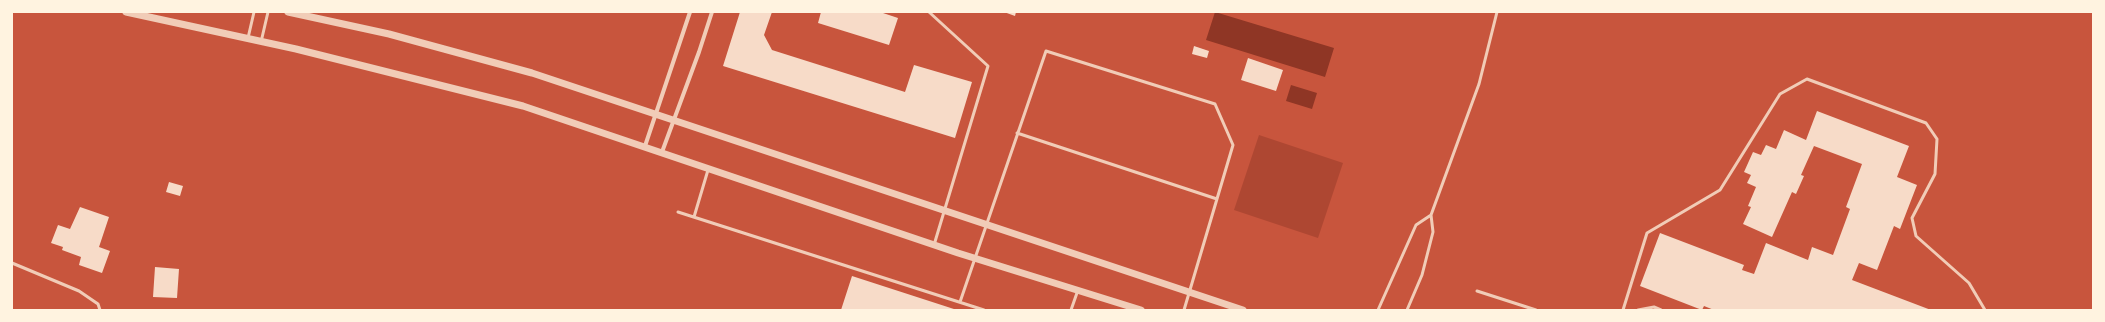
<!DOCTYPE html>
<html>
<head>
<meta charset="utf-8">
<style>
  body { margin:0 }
  #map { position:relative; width:2105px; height:322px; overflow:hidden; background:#c8553d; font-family:"PT Serif",serif }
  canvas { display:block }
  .frame { position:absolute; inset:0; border:13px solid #fff3e0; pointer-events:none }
</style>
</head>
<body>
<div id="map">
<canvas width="2105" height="322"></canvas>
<div class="frame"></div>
</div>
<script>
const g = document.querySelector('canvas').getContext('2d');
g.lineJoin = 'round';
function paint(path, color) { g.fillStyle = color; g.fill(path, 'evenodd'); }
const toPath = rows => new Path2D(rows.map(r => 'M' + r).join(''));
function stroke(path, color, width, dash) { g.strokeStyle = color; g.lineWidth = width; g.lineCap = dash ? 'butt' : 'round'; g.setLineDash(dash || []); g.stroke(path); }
paint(toPath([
  [1259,135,1343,163,1318,238,1234,210]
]), '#ae4732');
paint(toPath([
  [1215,12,1334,48,1325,77,1206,40],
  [1291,85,1317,93,1312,109,1286,101]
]), '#8f3625');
paint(toPath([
  [740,12,772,12,764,35,772,50,905,92,914,65,972,82,955,138,723,66],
  [821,12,880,12,898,18,889,45,818,23],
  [1004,12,1016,12,1015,16],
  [1194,46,1209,51,1207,58,1192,54],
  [1248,58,1283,70,1276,91,1241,80],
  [1817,111,1909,146,1897,177,1917,185,1900,229,1894,226,1877,270,1859,263,1852,280,1931,310,1714,310,1704,306,1702,310,1640,286,1660,233,1744,265,1742,270,1754,274,1766,243,1808,260,1812,247,1833,255,1850,209,1846,207,1862,164,1814,146,1801,175,1804,176,1796,194,1792,192,1772,237,1743,224,1751,207,1748,206,1756,187,1747,183,1751,175,1744,172,1753,152,1761,155,1766,145,1776,149,1784,130,1806,140],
  [169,182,183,186,180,196,166,192],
  [80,207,109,217,99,247,110,251,102,273,79,265,81,257,62,250,63,247,51,243,58,225,70,229],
  [155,267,179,269,177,298,153,297],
  [852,276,957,310,841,310]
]), '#f7dbc8');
stroke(toPath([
  [929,12,988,66,934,245],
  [248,38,254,12],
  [261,42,268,12],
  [1017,133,1217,199],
  [678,212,984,310],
  [694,217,708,170],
  [12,263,79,291,98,304,100,310],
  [1477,291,1536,310],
  [960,302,1046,51,1215,104,1233,145,1184,310],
  [1071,310,1078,290],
  [1378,310,1416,225,1431,215],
  [1407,310,1422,275,1433,232,1431,215,1479,84,1497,12],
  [1623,310,1647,233,1720,190,1780,94,1807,79,1926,123,1937,139,1935,174,1912,218,1916,236,1969,283,1985,310],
  [1638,310,1654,307,1661,310]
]), '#f1ccb7', 3);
stroke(toPath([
  [645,146,690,12],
  [662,152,699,52,712,12]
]), '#f1ccb7', 4);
stroke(toPath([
  [126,12,296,49,523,106,958,253,1141,310],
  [288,12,389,34,532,73,1243,310]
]), '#f1ccb7', 7);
</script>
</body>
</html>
